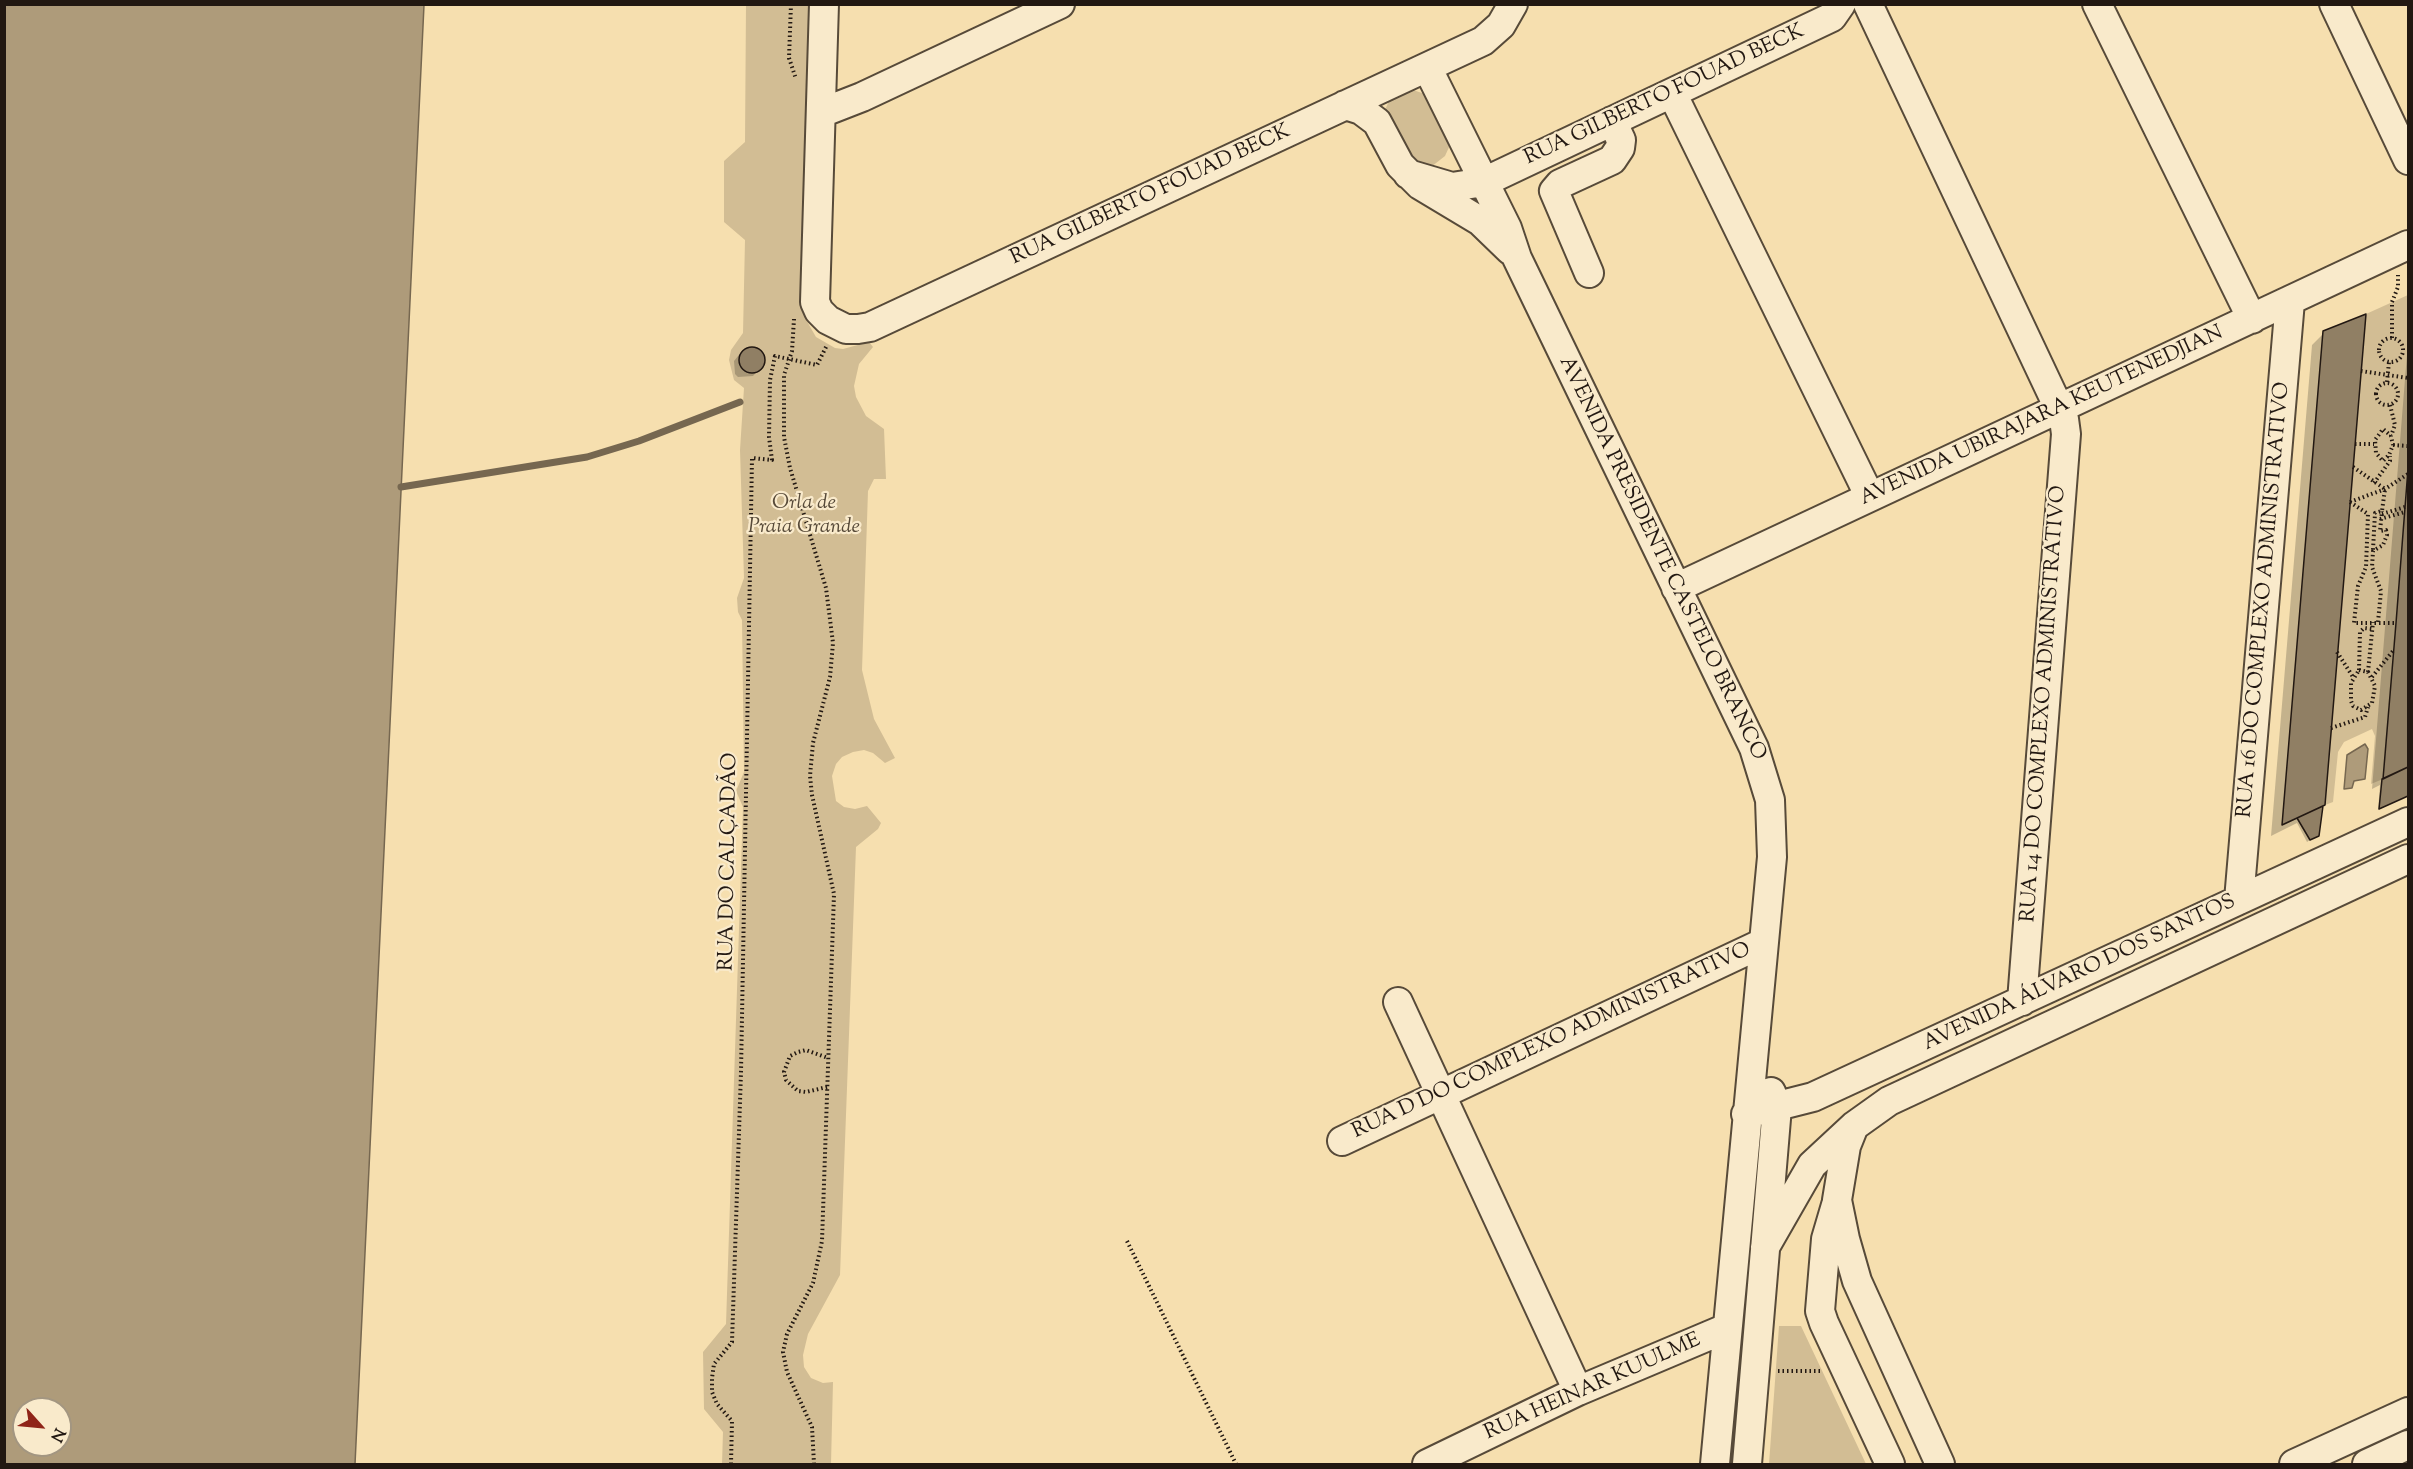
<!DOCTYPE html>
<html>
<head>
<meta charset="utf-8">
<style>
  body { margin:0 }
  #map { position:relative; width:2413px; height:1469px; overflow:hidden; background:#f6dfaf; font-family:"Sorts Mill Goudy",serif }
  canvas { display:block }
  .frame { position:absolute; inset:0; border:6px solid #221812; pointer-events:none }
  .north { position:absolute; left:12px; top:1397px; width:60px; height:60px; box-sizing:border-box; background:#f9eacb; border:2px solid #a39681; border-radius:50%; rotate:117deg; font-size:16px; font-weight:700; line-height:24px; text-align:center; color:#221812 }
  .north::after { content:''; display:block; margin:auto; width:21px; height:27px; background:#8f2418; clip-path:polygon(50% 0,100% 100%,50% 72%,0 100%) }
</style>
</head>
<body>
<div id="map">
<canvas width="2413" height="1469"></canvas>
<div class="frame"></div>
<div class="north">N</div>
</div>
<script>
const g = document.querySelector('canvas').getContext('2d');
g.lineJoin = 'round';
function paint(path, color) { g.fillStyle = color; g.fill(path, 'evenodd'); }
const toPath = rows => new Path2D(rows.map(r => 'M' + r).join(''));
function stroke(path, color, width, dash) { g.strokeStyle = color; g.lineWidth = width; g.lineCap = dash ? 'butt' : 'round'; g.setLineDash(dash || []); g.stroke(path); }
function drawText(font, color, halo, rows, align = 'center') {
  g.font = font + ' "Sorts Mill Goudy",serif'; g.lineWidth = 4.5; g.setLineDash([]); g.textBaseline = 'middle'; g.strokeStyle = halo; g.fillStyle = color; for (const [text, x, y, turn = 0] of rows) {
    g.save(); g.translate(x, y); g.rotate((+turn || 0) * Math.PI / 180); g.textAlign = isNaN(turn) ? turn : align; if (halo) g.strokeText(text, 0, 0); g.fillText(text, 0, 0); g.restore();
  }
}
paint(toPath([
  [746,5,815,5,805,318,816,337,835,348,843,349,869,342,873,347,859,364,854,386,856,397,866,416,884,429,886,479,874,479,868,491,862,670,874,719,895,758,885,763,873,753,864,750,853,752,842,757,836,764,832,776,836,801,844,807,855,809,867,806,881,823,878,829,856,847,840,1275,808,1334,803,1355,804,1367,811,1378,823,1383,833,1382,831,1464,722,1464,723,1432,704,1409,703,1352,726,1324,743,807,736,791,744,772,742,620,738,612,737,598,744,578,740,450,744,388,734,380,729,360,731,350,743,333,745,240,724,222,724,161,745,142],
  [1410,89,1425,94,1450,145,1445,156,1431,167,1411,162,1384,112,1390,99],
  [2408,295,2408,469,2383,779,2371,784,2375,736,2372,729,2344,742,2338,752,2333,802,2325,805,2366,314],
  [1779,1326,1801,1326,1866,1464,1769,1464]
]), '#d2bd94');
const water = toPath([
  [5,4,424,5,355,1464,5,1464,5,4],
  [24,1409,60,1409,60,1445,24,1445,24,1409],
  [2365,744,2368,749,2365,779,2354,781,2352,788,2344,789,2347,755,2365,744]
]);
paint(water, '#ae9b7a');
stroke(water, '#766750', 1.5);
paint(toPath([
  [2324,333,2323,805,2317,835,2307,842,2297,823,2271,836,2312,345],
  [2408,342,2408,796,2378,810,2380,785,2372,789],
  [758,349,762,353,763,365,753,376,738,377,735,374,734,361,743,350]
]), '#0003');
stroke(toPath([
  [401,487,587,457,639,441,740,402]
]), '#766750', 7);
const building = toPath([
  [2366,314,2325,805,2282,825,2323,331,2366,314],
  '739 360a13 13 0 1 1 26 0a13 13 0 1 1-26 0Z',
  [2408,469,2408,767,2383,779,2396,623,2408,469],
  [2408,767,2408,796,2379,809,2382,779,2408,767],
  [2323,806,2319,836,2310,840,2297,818,2323,806]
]);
paint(building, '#907f64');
stroke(building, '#221812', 1.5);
const minor = toPath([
  [824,4,815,302,819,311,828,320,846,329,858,329,870,327,1483,41,1501,25,1513,4],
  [1868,4,2064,419,2066,434,2022,1001],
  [2097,4,2252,319],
  [2334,4,2408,160],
  [1427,67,1507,228,1517,258,1754,748,1770,800,1772,857,1715,1464],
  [1672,93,1870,497],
  [1345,105,1361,110,1377,122,1400,165,1420,185,1480,221,1510,250],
  [821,113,862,97,1060,4],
  [1408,174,1452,187,1484,182,1832,17,1841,4],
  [1589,273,1554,191,1560,184,1612,160,1620,148,1621,140,1612,121],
  [1676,588,2408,245],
  [2239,900,2290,301],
  [1398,1002,1578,1391],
  [1746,1114,1813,1097,2408,822],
  [1854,1126,1846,1146,1837,1200,1845,1239,1857,1281,1940,1464],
  [1342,1141,1763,943],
  [1836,1205,1826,1239,1820,1311,1824,1323,1890,1464],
  [1765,1247,1812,1165,1854,1126,1889,1101,2408,859],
  [1427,1464,1578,1391,1727,1328],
  [1747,1464,1777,1107,1771,1092],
  [2294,1464,2408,1412],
  [2367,1464,2408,1445]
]);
stroke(minor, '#574a39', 32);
stroke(toPath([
  [791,4,789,58,796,79],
  [794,319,792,351,784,375,784,437,790,468,826,588,833,643,830,677,813,743,810,776,812,795,834,894,822,1241,813,1283,787,1334,783,1352,787,1372,812,1427,814,1464],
  [2392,338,2392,302,2398,287,2398,275],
  '2379 350a12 12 0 1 1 24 0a12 12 0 1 1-24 0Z',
  [2361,371,2408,378],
  [2387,382,2389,362],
  '2376 394a11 11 0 1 1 22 0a11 11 0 1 1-22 0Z',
  [2390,405,2395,425,2391,436,2393,445,2389,455,2383,461,2376,453,2375,440,2383,429,2391,436],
  [2355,444,2374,444],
  [2393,445,2408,446],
  [2353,467,2385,489,2382,511,2375,513,2373,550],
  [2374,483,2390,461,2390,456],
  [2350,502,2368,514,2366,567,2358,586,2354,623,2396,623],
  [2350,502,2385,489,2408,474],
  [2382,514,2405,507],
  [2380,519,2405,512],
  [2378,622,2381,591,2372,567,2373,551,2383,545,2387,535,2386,530,2380,531,2382,511],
  [2337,652,2353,677],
  [2359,670,2368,672,2375,686,2372,703,2361,710,2353,706,2351,701,2351,683,2359,670],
  [2359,670,2360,632,2364,628,2373,629],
  [2368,672,2373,622],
  [2372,677,2393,651],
  [2331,728,2365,717,2368,707],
  [827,1087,806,1092,798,1091,786,1080,784,1072,790,1056,798,1052,806,1050,828,1058],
  [1127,1241,1236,1464],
  [1778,1371,1821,1371],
  [731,1464,732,1421,717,1404,712,1392,712,1378,714,1364,732,1342,741,1072,752,458,772,460,769,437,770,380,775,356,817,365,827,345]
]), '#221812', 4, [1.5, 3]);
stroke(minor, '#f9eacb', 28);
drawText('21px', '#221812', '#f9eacb', [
  ["RUA GILBERTO FOUAD BECK",1665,96,-25],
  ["RUA GILBERTO FOUAD BECK",1151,196,-25],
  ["AVENIDA UBIRAJARA KEUTENEDJIAN",2042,417,-25],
  ["AVENIDA PRESIDENTE CASTELO BRANCO",1661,559,64],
  ["RUA 16 DO COMPLEXO ADMINISTRATIVO",2265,600,-85],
  ["RUA 14 DO COMPLEXO ADMINISTRATIVO",2045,704,-86],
  ["RUA DO CALÇADÃO",730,862,-89],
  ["AVENIDA ÁLVARO DOS SANTOS",2080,974,-25],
  ["RUA D DO COMPLEXO ADMINISTRATIVO",1552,1042,-25],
  ["RUA HEINAR KUULME",1593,1388,-24]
]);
drawText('italic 21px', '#574a39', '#f9eacb', [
  ["Orla de",804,504],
  ["Praia Grande",804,528]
]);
</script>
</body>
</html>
